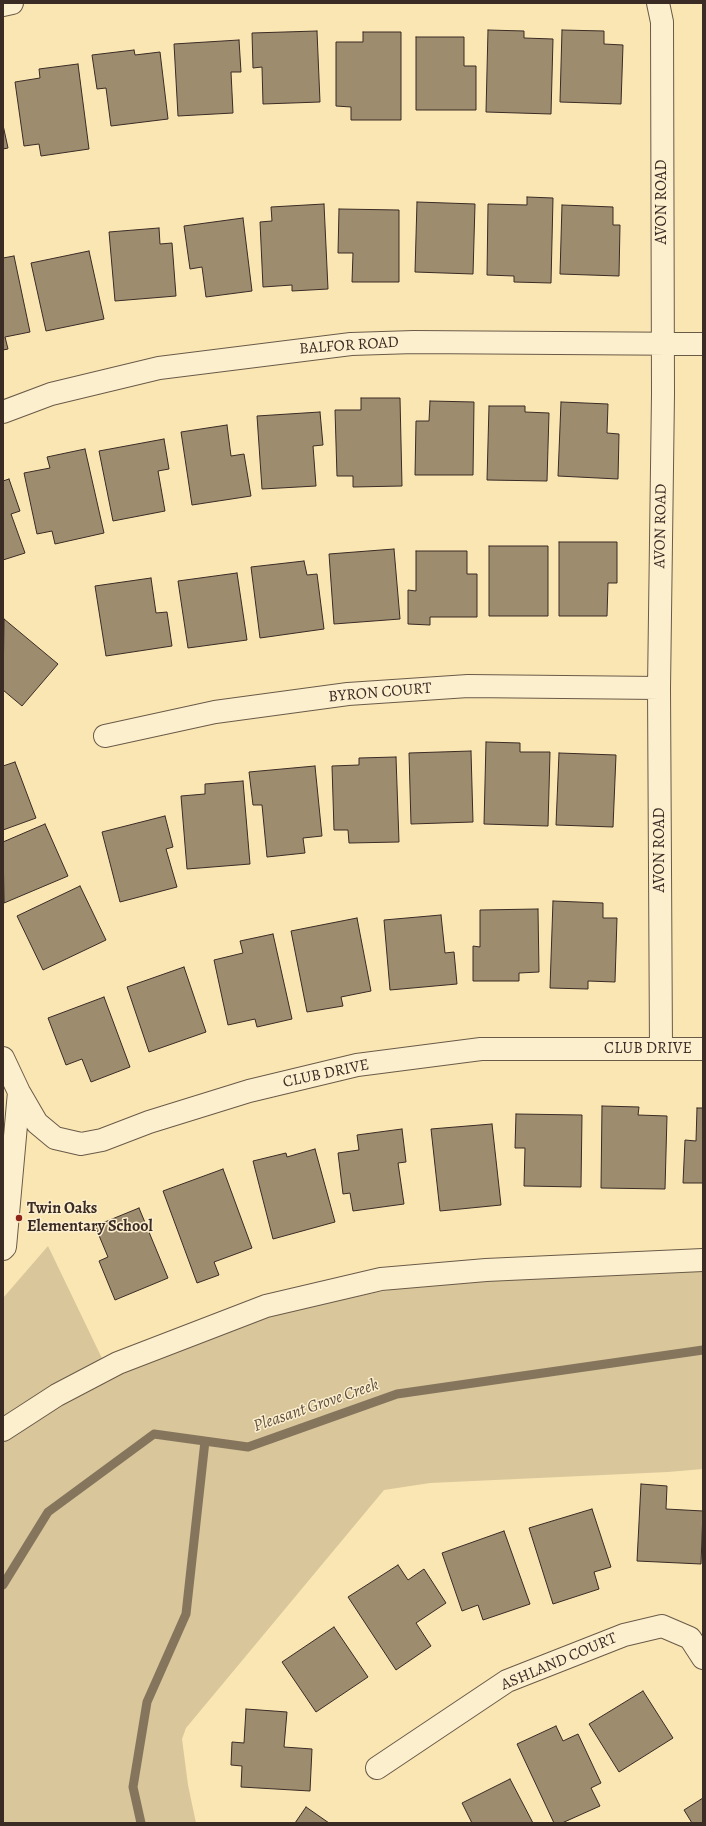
<!DOCTYPE html>
<html>
<head>
<meta charset="utf-8">
<style>
  body { margin:0 }
  #map { position:relative; width:706px; height:1826px; overflow:hidden; background:#fae6b3; font-family:Alegreya,serif }
  canvas { display:block }
  .frame { position:absolute; inset:0; border:4px solid #3a2b25; pointer-events:none }
</style>
</head>
<body>
<div id="map">
<canvas width="706" height="1826"></canvas>
<div class="frame"></div>
</div>
<script>
const g = document.querySelector('canvas').getContext('2d');
g.lineJoin = 'round';
function paint(path, color) { g.fillStyle = color; g.fill(path, 'evenodd'); }
const toPath = rows => new Path2D(rows.map(r => 'M' + r).join(''));
function stroke(path, color, width, dash) { g.strokeStyle = color; g.lineWidth = width; g.lineCap = dash ? 'butt' : 'round'; g.setLineDash(dash || []); g.stroke(path); }
function drawText(font, color, halo, rows, align = 'center') {
  g.font = font + ' Alegreya,serif'; g.lineWidth = 3; g.setLineDash([]); g.textBaseline = 'middle'; g.strokeStyle = halo; g.fillStyle = color; for (const [text, x, y, turn = 0] of rows) {
    g.save(); g.translate(x, y); g.rotate((+turn || 0) * Math.PI / 180); g.textAlign = isNaN(turn) ? turn : align; if (halo) g.strokeText(text, 0, 0); g.fillText(text, 0, 0); g.restore();
  }
}
paint(toPath([
  [48,1246,111,1377,293,1308,438,1281,703,1271,703,1469,668,1472,430,1483,384,1490,186,1728,182,1739,188,1785,196,1823,3,1823,3,1298]
]), '#d9c69b');
stroke(toPath([
  [3,1585,48,1512,154,1434,248,1447,397,1394,703,1350],
  [141,1823,133,1787,147,1702,186,1614,205,1441]
]), '#86755d', 9);
const building = toPath([
  [488,30,524,31,524,38,553,39,551,114,486,112,488,30],
  [562,30,604,31,604,44,623,45,621,104,560,102,562,30],
  [317,31,320,102,263,104,262,67,253,68,252,33,317,31],
  [363,32,401,32,401,120,351,120,351,107,336,106,336,42,363,42,363,32],
  [416,37,464,37,464,66,476,66,476,110,416,110,416,37],
  [239,40,241,72,231,72,233,113,178,116,174,44,239,40],
  [134,50,135,55,160,52,168,119,111,126,106,88,97,89,92,55,134,50],
  [78,64,89,149,41,156,39,144,24,146,15,82,40,78,39,69,78,64],
  [3,125,8,148,3,149,3,125],
  [527,197,553,198,551,283,514,282,514,276,487,275,488,204,527,205,527,197],
  [417,202,475,204,473,274,415,272,417,202],
  [324,204,328,289,292,291,292,285,263,287,260,222,272,221,271,207,324,204],
  [562,205,613,207,613,225,620,225,619,276,560,274,562,205],
  [339,209,399,210,399,282,352,282,353,253,338,253,339,209],
  [243,218,252,291,206,297,202,267,190,269,184,226,243,218],
  [159,228,160,244,172,243,176,296,115,301,109,232,159,228],
  [89,251,104,319,46,331,31,263,89,251],
  [14,256,30,332,5,337,8,349,3,350,3,258,14,256],
  [361,398,400,398,402,486,353,487,353,476,337,476,335,410,361,410,361,398],
  [430,401,474,402,473,475,415,475,416,421,429,421,430,401],
  [561,402,608,404,607,433,619,434,618,479,558,476,561,402],
  [489,406,525,406,525,412,549,413,547,481,487,480,489,406],
  [320,412,323,445,313,446,316,486,262,489,257,416,320,412],
  [227,425,231,456,244,454,251,496,192,505,181,432,227,425],
  [164,439,169,469,158,471,165,511,113,521,99,451,164,439],
  [85,449,104,533,55,544,52,531,37,534,24,473,50,468,47,457,85,449],
  [9,479,20,511,11,514,25,553,3,560,3,481,9,479],
  [559,542,617,542,617,583,608,583,607,616,559,616,559,542],
  [489,546,548,546,548,616,489,616,489,546],
  [394,549,400,619,334,624,329,554,394,549],
  [416,551,467,551,467,574,477,574,477,617,430,617,430,625,408,624,408,590,416,591,416,551],
  [304,561,307,575,317,574,324,629,260,638,251,567,304,561],
  [237,573,247,640,188,648,178,581,237,573],
  [151,578,156,613,167,612,172,646,106,656,95,586,151,578],
  [4,619,58,664,22,706,3,690,4,619],
  [486,742,520,743,520,752,550,752,548,826,484,824,486,742],
  [471,751,473,822,411,824,409,753,471,751],
  [559,753,616,755,613,827,556,825,559,753],
  [396,757,399,842,349,843,348,830,334,830,332,766,359,765,359,758,396,757],
  [15,762,36,818,3,830,3,766,15,762],
  [315,766,322,836,303,838,305,853,267,857,262,805,253,805,249,772,315,766],
  [243,781,250,864,187,869,181,796,205,794,205,784,243,781],
  [165,816,173,847,166,849,177,887,120,902,102,832,165,816],
  [45,824,68,876,4,903,3,842,45,824],
  [80,886,106,940,43,970,17,916,80,886],
  [553,901,603,903,603,918,617,918,615,982,588,981,588,989,550,988,553,901],
  [538,909,539,972,519,973,519,981,473,981,473,946,480,947,480,910,538,909],
  [441,915,445,953,454,952,457,984,390,990,384,920,441,915],
  [357,918,371,991,341,997,343,1006,307,1012,291,931,357,918],
  [273,934,292,1019,257,1027,255,1019,228,1025,214,960,243,953,240,941,273,934],
  [184,967,206,1032,149,1052,127,987,184,967],
  [104,997,130,1067,91,1082,82,1059,66,1065,48,1018,104,997],
  [602,1106,639,1107,638,1115,667,1116,665,1189,601,1188,602,1106],
  [697,1108,703,1108,703,1183,683,1183,685,1140,696,1141,697,1108],
  [516,1114,582,1115,581,1187,524,1186,525,1148,515,1148,516,1114],
  [492,1124,501,1205,440,1211,431,1129,492,1124],
  [402,1129,406,1162,398,1163,404,1204,353,1211,350,1193,343,1194,338,1153,359,1150,357,1135,402,1129],
  [315,1149,335,1222,273,1239,253,1161,286,1153,287,1157,315,1149],
  [223,1169,252,1248,214,1262,219,1275,197,1283,163,1191,223,1169],
  [139,1208,168,1278,115,1300,99,1261,108,1257,95,1226,139,1208],
  [641,1484,667,1486,666,1509,703,1511,701,1564,637,1561,641,1484],
  [592,1509,611,1567,594,1572,599,1589,553,1604,529,1528,592,1509],
  [504,1531,530,1604,483,1620,478,1605,462,1611,442,1553,504,1531],
  [398,1565,408,1580,424,1569,446,1603,416,1623,431,1646,396,1670,348,1597,398,1565],
  [334,1627,368,1677,316,1712,282,1662,334,1627],
  [643,1691,673,1738,619,1772,589,1724,643,1691],
  [246,1709,287,1712,284,1747,312,1749,310,1791,241,1787,242,1766,231,1765,232,1742,244,1743,246,1709],
  [556,1726,563,1741,578,1734,601,1783,591,1788,600,1806,562,1823,554,1823,517,1744,556,1726],
  [510,1779,533,1823,472,1823,462,1803,510,1779],
  [703,1798,703,1823,692,1823,684,1810,703,1798],
  [306,1807,329,1823,295,1823,306,1807]
]);
paint(building, '#9e8c6f');
stroke(building, '#3a2b25', 1);
const minor = toPath([
  [658,3,662,22,663,394,659,688,661,1049],
  [3,5,12,3],
  [3,412,51,394,159,368,351,344,414,342,703,344],
  [105,736,215,712,348,694,468,686,659,688],
  [3,1058,19,1092,37,1123,55,1138,81,1144,102,1140,149,1122,249,1091,357,1065,481,1049,703,1049],
  [3,1249,5,1247,19,1092],
  [3,1430,57,1395,118,1363,266,1306,381,1279,486,1270,703,1260],
  [377,1768,507,1681,624,1635,662,1626,690,1638,703,1658]
]);
stroke(minor, '#6a5a48', 24);
stroke(minor, '#fcefce', 22);
for (const [x, y, r, color] of [
  [19,1218,4,"#8f2418"]
]) { const dot = new Path2D(); dot.arc(x, y, r, 0, 2 * Math.PI); g.fillStyle = color; g.fill(dot); stroke(dot, '#fcefce', 1.5); }
drawText('16px', '#3a2b25', '#fcefce', [
  ["AVON ROAD",662,202,-90],
  ["BALFOR ROAD",349,346,-4],
  ["AVON ROAD",661,526,-89],
  ["BYRON COURT",380,693,-5],
  ["AVON ROAD",660,850,-90],
  ["CLUB DRIVE",648,1049],
  ["CLUB DRIVE",326,1074,-12],
  ["ASHLAND COURT",559,1662,-23]
]);
drawText('bold 16px', '#3a2b25', '#fcefce', [
  ["Twin Oaks",27,1209],
  ["Elementary School",27,1227]
], 'left');
drawText('italic 17px', '#605041', '#fcefce', [
  ["Pleasant Grove Creek",316,1406,-19]
]);
</script>
</body>
</html>
